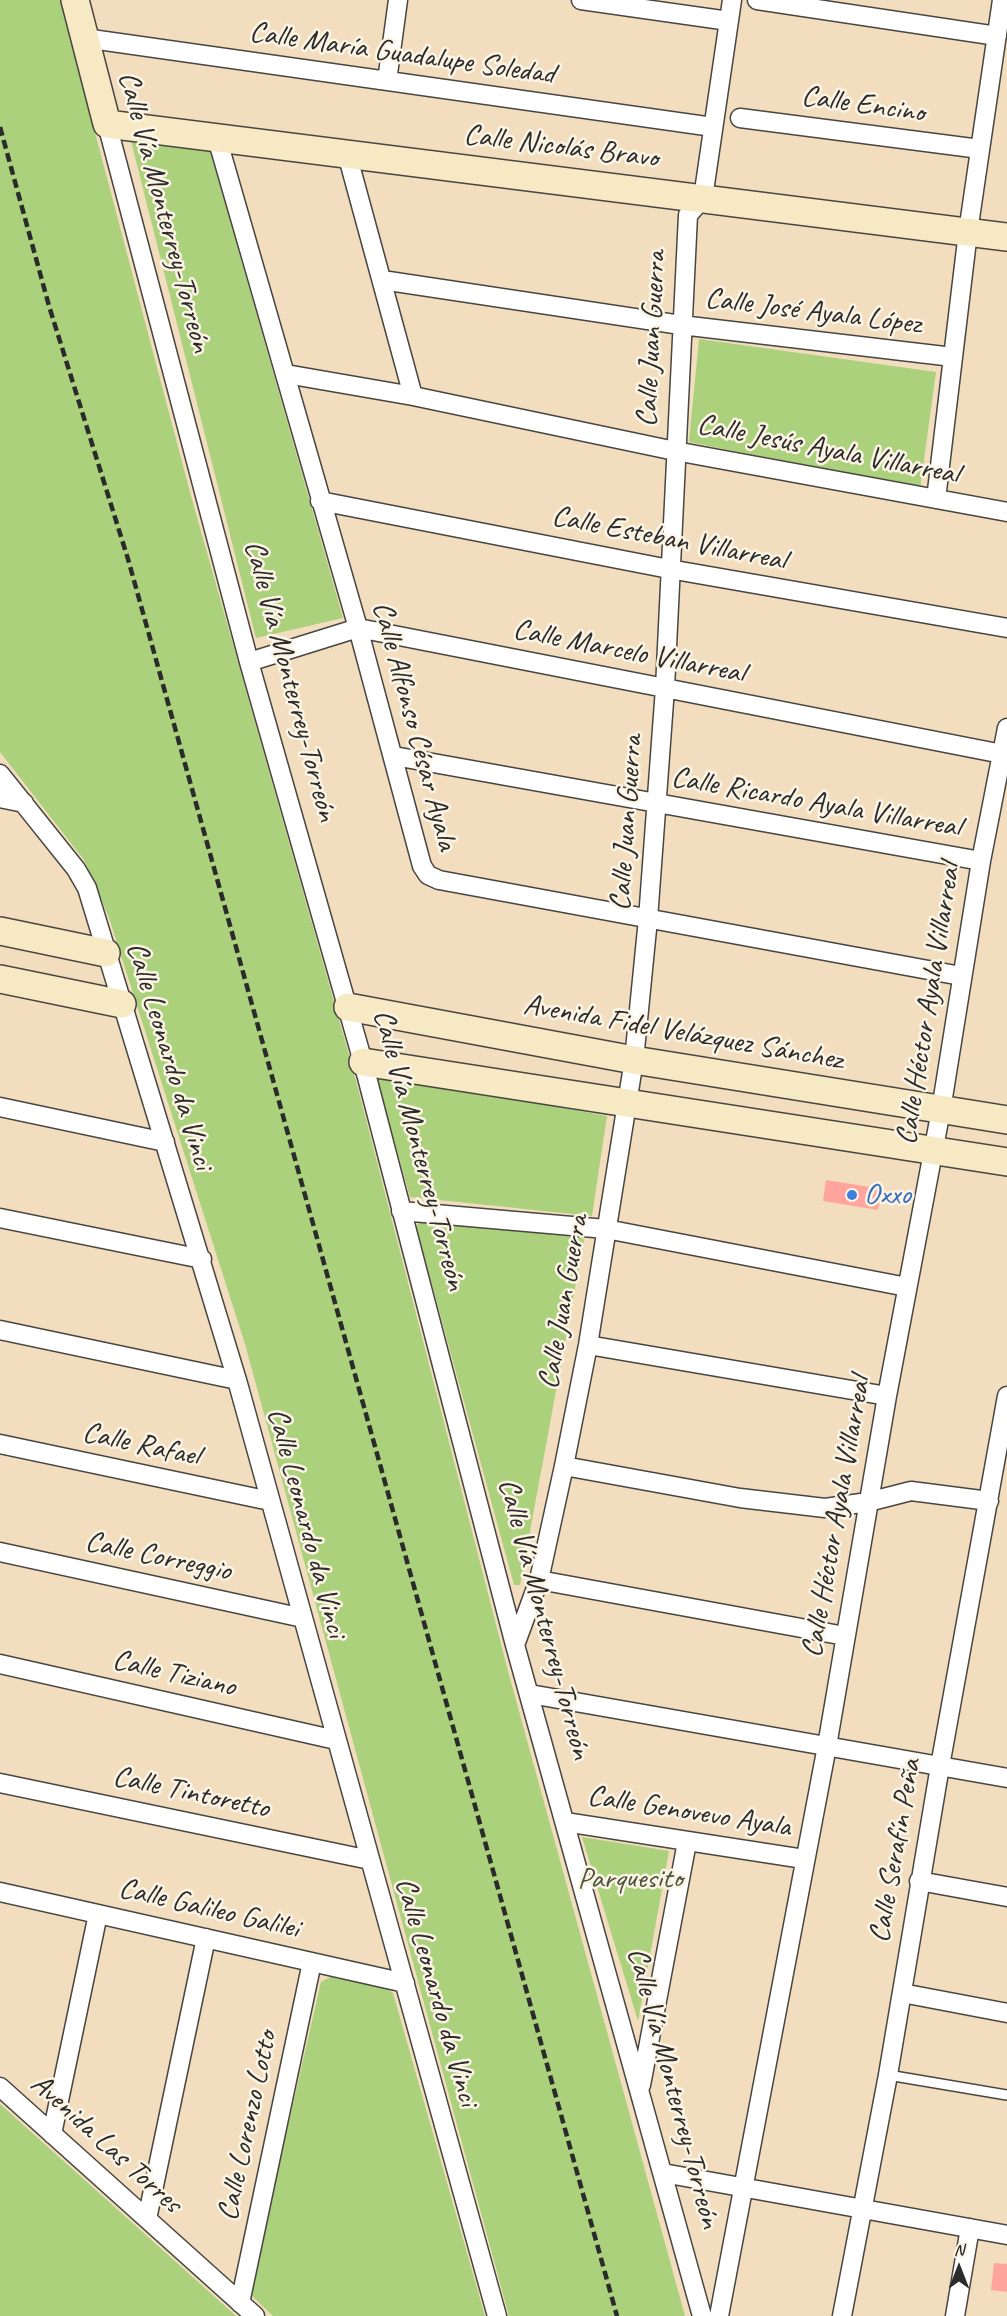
<!DOCTYPE html>
<html>
<head>
<meta charset="utf-8">
<style>
  body { margin:0 }
  #map { position:relative; width:1007px; height:2316px; overflow:hidden; background:#f2ddbe; font-family:Caveat,sans-serif }
  canvas { display:block }
  .north { position:absolute; left:929px; top:2238px; width:60px; height:60px; -webkit-text-stroke:4px #fcf5e5; paint-order:stroke; rotate:0deg; font-size:16px; font-weight:700; line-height:24px; text-align:center; color:#2b2b2b }
  .north::after { content:''; display:block; margin:auto; width:21px; height:27px; background:#2b2b2b; clip-path:polygon(50% 0,100% 100%,50% 72%,0 100%) }
</style>
</head>
<body>
<div id="map">
<canvas width="1007" height="2316"></canvas>
<div class="north">N</div>
</div>
<script>
const g = document.querySelector('canvas').getContext('2d');
g.lineJoin = 'round';
function paint(path, color) { g.fillStyle = color; g.fill(path, 'evenodd'); }
const toPath = rows => new Path2D(rows.map(r => 'M' + r).join(''));
function stroke(path, color, width, dash) { g.strokeStyle = color; g.lineWidth = width; g.lineCap = dash ? 'butt' : 'round'; g.setLineDash(dash || []); g.stroke(path); }
function drawText(font, color, halo, rows, align = 'center') {
  g.font = font + ' Caveat,sans-serif'; g.lineWidth = 5; g.setLineDash([]); g.textBaseline = 'middle'; g.strokeStyle = halo; g.fillStyle = color; for (const [text, x, y, turn = 0] of rows) {
    g.save(); g.translate(x, y); g.rotate((+turn || 0) * Math.PI / 180); g.textAlign = isNaN(turn) ? turn : align; if (halo) g.strokeText(text, 0, 0); g.fillText(text, 0, 0); g.restore();
  }
}
paint(toPath([
  [0,0,60,0,191,496,353,1069,508,1671,685,2316,509,2316,245,1344,109,918,84,860,0,752],
  [130,137,209,147,343,618,256,638],
  [699,339,936,372,920,489,689,442],
  [375,1073,607,1116,592,1216,410,1197],
  [422,1220,580,1236,584,1240,520,1585,514,1585,416,1226],
  [582,1837,669,1851,638,2021],
  [330,1977,386,1988,393,1993,485,2316,273,2316,252,2296,251,2287,321,1982],
  [0,2104,236,2316,0,2316]
]), '#abd17c');
paint(toPath([
  [826,1180,882,1189,878,1210,823,1201],
  [994,2263,1007,2264,1007,2292,991,2290]
]), '#ffa59d');
const lane = toPath([
  [888,2075,1007,2095]
]);
const street = toPath([
  [581,0,729,21],
  [757,0,997,36],
  [84,38,713,127],
  [387,81,398,0],
  [740,118,980,149],
  [107,124,249,662,363,1062,515,1645,702,2316],
  [217,138,358,628,422,866,428,875,439,880,961,976],
  [347,154,413,396],
  [382,280,681,325,953,357],
  [286,374,413,396,675,451,1007,512],
  [936,499,968,232,1002,0],
  [320,501,669,569,1007,628],
  [249,662,358,628,1007,755],
  [394,756,981,861],
  [0,774,76,869,87,888,237,1380,497,2316],
  [0,798,24,803],
  [0,1107,165,1142],
  [401,1211,606,1229,907,1287],
  [0,1218,202,1259],
  [0,1330,237,1380],
  [588,1345,887,1396],
  [0,1444,270,1501],
  [564,1466,740,1498,825,1508,868,1502,911,1491,989,1501],
  [0,1552,303,1618],
  [539,1580,845,1636],
  [515,1645,539,1580,564,1466,588,1345,634,1060,648,919,665,688,688,215,703,198,732,0],
  [0,1664,336,1740],
  [530,1694,1007,1778],
  [0,1783,370,1860],
  [565,1822,804,1859],
  [919,1881,1007,1897],
  [0,1892,405,1983],
  [902,1993,1007,2013],
  [641,2085,687,1842],
  [0,2087,255,2316],
  [52,2134,98,1914],
  [663,2173,1007,2235],
  [147,2219,206,1938],
  [240,2303,312,1962],
  [719,2316,827,1746,887,1396,941,1110,981,861,1007,728],
  [842,2316,888,2075,940,1766,1007,1396],
  [955,2316,970,2228]
]);
const secondary = toPath([
  [75,0,107,124,1007,237],
  [0,931,106,953],
  [0,979,122,1004],
  [348,1007,634,1060,1007,1120],
  [363,1062,1007,1162]
]);
stroke(lane, '#494641', 12);
stroke(street, '#494641', 21);
stroke(secondary, '#494641', 30);
stroke(lane, '#fff', 9);
stroke(street, '#fff', 18);
stroke(secondary, '#f6e9c3', 27);
stroke(toPath([
  [0,127,49,306,128,559,617,2316]
]), '#2b2b2b', 4.5, [9, 4.5]);
for (const [x, y, r, color] of [
  [852,1195,6,"#3f7fe0"]
]) { const dot = new Path2D(); dot.arc(x, y, r, 0, 2 * Math.PI); g.fillStyle = color; g.fill(dot); stroke(dot, '#fcf5e5', 2); }
drawText('30px', '#2b2b2b', '#fcf5e5', [
  ["Calle María Guadalupe Soledad",402,54,8],
  ["Calle Encino",863,105,8],
  ["Calle Nicolás Bravo",561,147,7],
  ["Calle Vía Monterrey-Torreón",164,212,75],
  ["Calle José Ayala López",813,312,7],
  ["Calle Juan Guerra",652,339,-87],
  ["Calle Jesús Ayala Villarreal",828,450,11],
  ["Calle Esteban Villarreal",669,539,11],
  ["Calle Marcelo Villarreal",629,652,11],
  ["Calle Vía Monterrey-Torreón",290,681,75],
  ["Calle Alfonso César Ayala",414,726,75],
  ["Calle Ricardo Ayala Villarreal",816,803,10],
  ["Calle Juan Guerra",627,823,-86],
  ["Calle Héctor Ayala Villarreal",929,1004,-81],
  ["Avenida Fidel Velázquez Sánchez",683,1033,10],
  ["Calle Leonardo da Vinci",169,1056,73],
  ["Calle Vía Monterrey-Torreón",419,1150,75],
  ["Calle Juan Guerra",564,1302,-80],
  ["Calle Rafael",141,1445,12],
  ["Calle Héctor Ayala Villarreal",837,1517,-80],
  ["Calle Leonardo da Vinci",306,1523,75],
  ["Calle Correggio",158,1557,12],
  ["Calle Vía Monterrey-Torreón",544,1619,75],
  ["Calle Tiziano",174,1674,13],
  ["Calle Tintoretto",191,1793,12],
  ["Calle Genovevo Ayala",689,1812,9],
  ["Calle Serafín Peña",896,1851,-80],
  ["Calle Galileo Galilei",209,1909,13],
  ["Calle Leonardo da Vinci",436,1992,74],
  ["Calle Vía Monterrey-Torreón",673,2088,75],
  ["Calle Lorenzo Lotto",248,2126,-78],
  ["Avenida Las Torres",106,2144,42]
]);
drawText('30px', '#366cbe', '#fcf5e5', [
  ["Oxxo",864,1195]
], 'left');
drawText('30px', '#4b543f', '#fcf5e5', [
  ["Parquesito",630,1879]
]);
</script>
</body>
</html>
